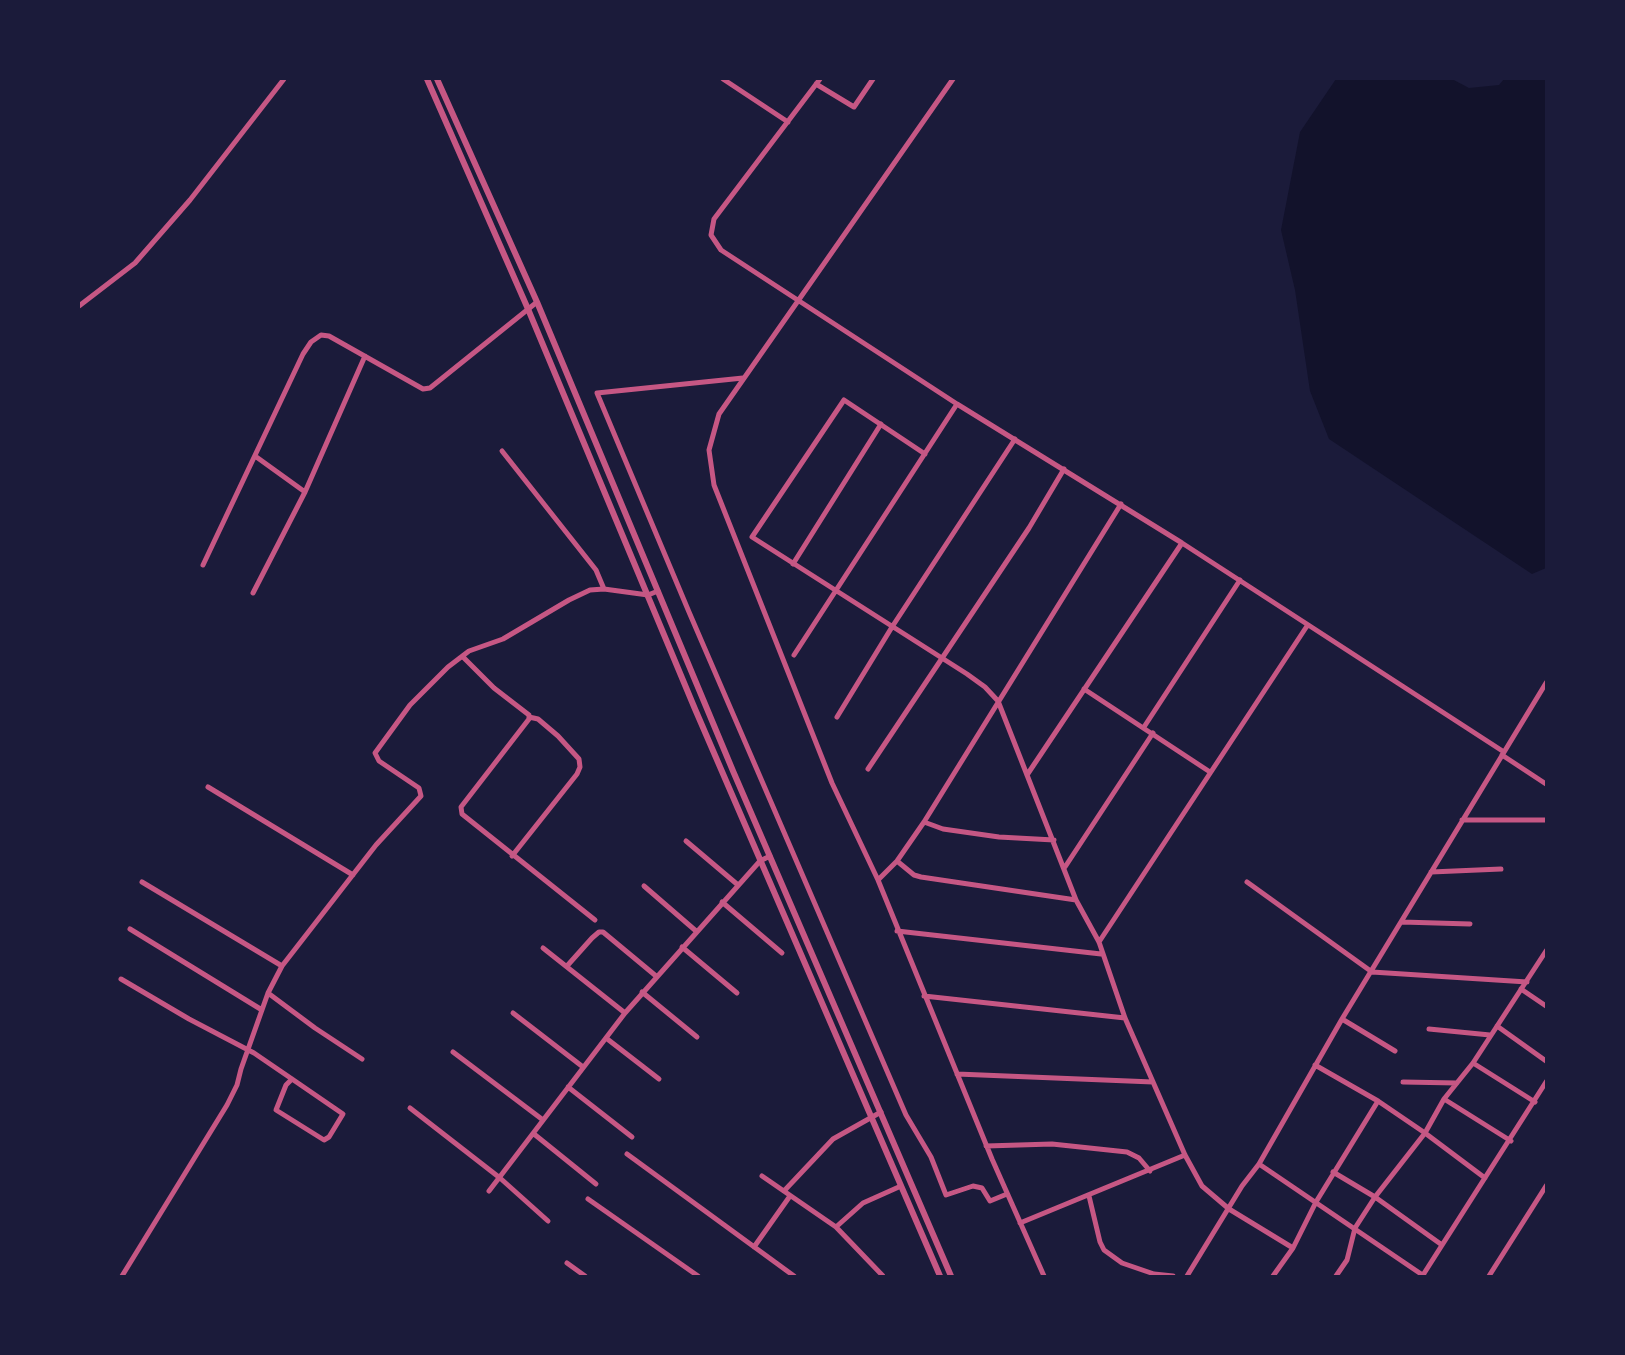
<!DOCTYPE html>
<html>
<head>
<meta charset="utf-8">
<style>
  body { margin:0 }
  #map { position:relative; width:1625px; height:1355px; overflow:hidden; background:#1b1b3a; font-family:"Roboto Condensed",sans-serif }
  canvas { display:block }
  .frame { position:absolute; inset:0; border:80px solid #1b1b3a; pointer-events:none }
</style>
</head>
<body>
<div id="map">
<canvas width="1625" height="1355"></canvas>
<div class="frame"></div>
</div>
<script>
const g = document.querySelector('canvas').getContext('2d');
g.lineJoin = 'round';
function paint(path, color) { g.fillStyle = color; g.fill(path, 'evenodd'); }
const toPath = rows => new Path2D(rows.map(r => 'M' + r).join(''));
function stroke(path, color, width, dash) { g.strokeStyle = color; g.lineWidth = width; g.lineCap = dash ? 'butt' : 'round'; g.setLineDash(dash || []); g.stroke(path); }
paint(toPath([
  [1336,79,1452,79,1469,88,1499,85,1504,79,1546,79,1546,568,1532,574,1329,439,1310,391,1295,290,1281,230,1300,132]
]), '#12122b');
stroke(toPath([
  [723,79,788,122],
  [820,79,714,219,711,235,721,250,957,404,1182,543,1504,752],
  [953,79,719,414,709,450,714,485,832,783,878,880,992,1159,1044,1276],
  [816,84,854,107,873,79],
  [79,306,135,263,190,200,284,79],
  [743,378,597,393,689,612,906,1115,931,1157,946,1195,973,1186,982,1188,990,1201,1007,1194],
  [502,451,596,570,604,589],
  [925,454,844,400,752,537,967,674,985,687,998,701,1076,900,1099,942,1125,1018,1185,1155,1202,1186,1229,1209,1293,1248],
  [255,456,305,492],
  [793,564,881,424],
  [203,565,303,354,311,342,321,335,329,336,423,389,430,388,537,302],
  [253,593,305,492,365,356],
  [794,655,957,404],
  [463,657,494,688,529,715,529,719,461,807,462,814,595,920],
  [1084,689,1210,772],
  [837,717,892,627,1015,439],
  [1144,727,1240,580],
  [1502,755,1546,784],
  [868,769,1029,528,1064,469],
  [1027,775,1182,543],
  [208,787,353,875],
  [1462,820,1545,820],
  [924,822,943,829,999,837,1054,840],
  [686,841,738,885],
  [512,856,577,774,580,767,579,759,558,736,538,719,529,717],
  [897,861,914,875,921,877,1076,900],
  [1065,867,1153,733],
  [1431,872,1501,869],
  [878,880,897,861,924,822,1121,504],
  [142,882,282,966],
  [1247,882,1372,972,1527,982],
  [644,886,696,931],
  [722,902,782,953],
  [1402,922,1470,924],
  [130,929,262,1010],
  [897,931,1101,954],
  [1099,942,1307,626],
  [682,947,737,993],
  [543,948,625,1013],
  [567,966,592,938,599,932,603,932,656,976],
  [121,979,189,1019,254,1053,292,1079,343,1114,329,1137,324,1140,276,1110,286,1085,292,1079],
  [1521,989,1546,1006],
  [642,992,697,1037],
  [268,993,315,1028,362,1059],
  [924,996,1125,1018],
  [513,1013,583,1067],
  [1342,1019,1395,1051],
  [1497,1026,1546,1061],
  [1429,1029,1490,1035],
  [606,1038,659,1079],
  [453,1052,543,1120],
  [1473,1063,1535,1102],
  [1315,1065,1378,1101,1425,1133,1485,1178],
  [957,1074,1153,1082],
  [1403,1082,1457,1083],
  [568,1087,632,1137],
  [1444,1099,1511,1141],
  [410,1108,500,1178,548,1221],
  [534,1134,596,1184],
  [986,1146,1052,1144,1127,1152,1139,1158,1150,1171],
  [627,1154,794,1276],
  [1259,1164,1424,1276],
  [1333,1172,1375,1197,1442,1245],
  [762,1176,836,1227,883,1276],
  [489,1191,625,1013,760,861,770,856],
  [784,1191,833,1139,881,1112],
  [1089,1196,1100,1242,1104,1250,1122,1263,1154,1274,1173,1276],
  [588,1199,698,1276],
  [1020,1223,1185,1155],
  [836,1227,863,1203,901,1186],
  [754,1247,790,1196],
  [567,1263,585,1276],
  [1423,1275,1546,1082],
  [122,1276,227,1105,237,1085,241,1069,268,993,282,966,376,845,421,796,419,788,379,761,375,753,410,705,448,667,469,651,503,639,569,600,590,590,604,589,648,595,658,591],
  [1187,1276,1242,1186,1259,1164,1342,1019,1546,683],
  [1273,1276,1293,1248,1316,1202,1378,1101],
  [1336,1276,1347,1260,1355,1228,1375,1197,1425,1133,1444,1099,1473,1063,1546,951],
  [1489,1276,1546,1186]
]), '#c65784', 5);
stroke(toPath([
  [427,79,528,309,695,709,940,1276],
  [437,79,537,302,733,771,951,1276]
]), '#c65784', 6);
</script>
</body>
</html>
